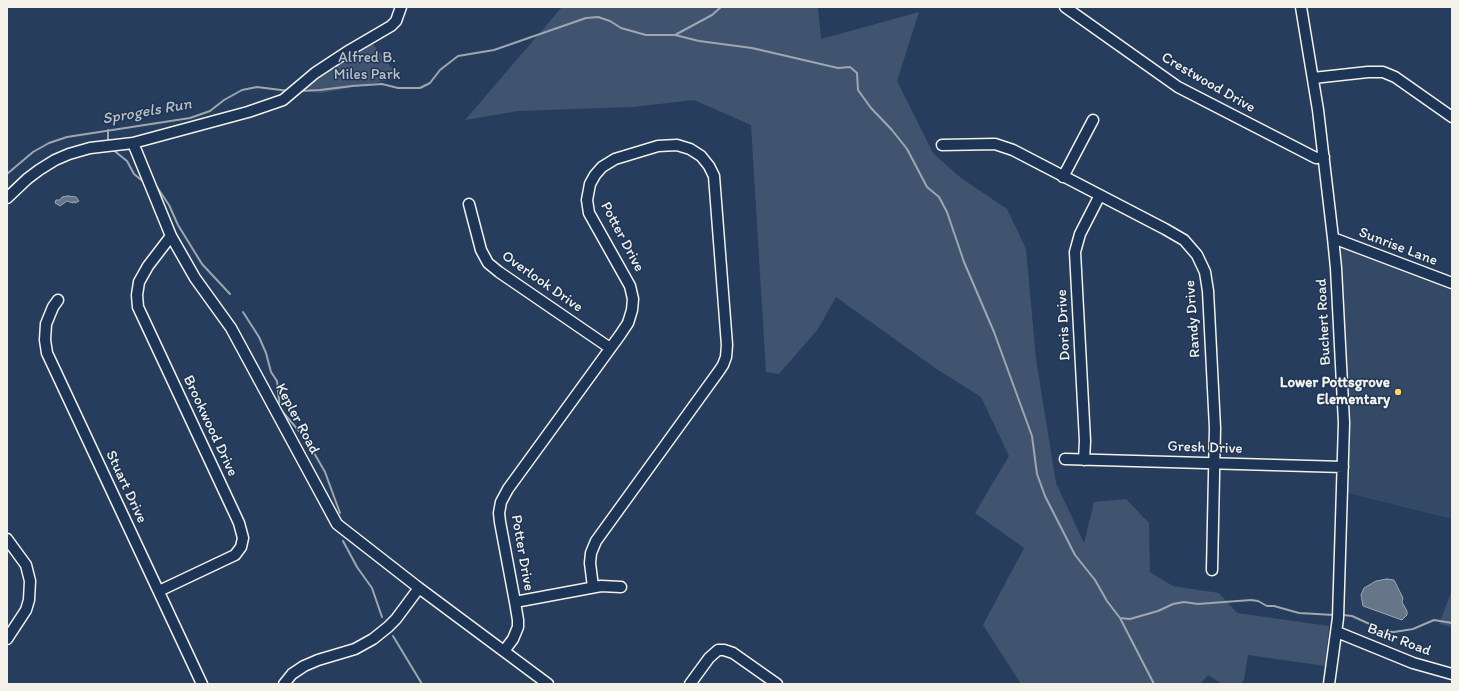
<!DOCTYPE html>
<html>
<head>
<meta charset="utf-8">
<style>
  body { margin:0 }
  #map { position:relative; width:1459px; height:691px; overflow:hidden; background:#263d5d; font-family:Itim,sans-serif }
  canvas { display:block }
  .frame { position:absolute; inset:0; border:8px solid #f4f1e8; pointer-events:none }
</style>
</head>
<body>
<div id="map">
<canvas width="1459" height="691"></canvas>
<div class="frame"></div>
</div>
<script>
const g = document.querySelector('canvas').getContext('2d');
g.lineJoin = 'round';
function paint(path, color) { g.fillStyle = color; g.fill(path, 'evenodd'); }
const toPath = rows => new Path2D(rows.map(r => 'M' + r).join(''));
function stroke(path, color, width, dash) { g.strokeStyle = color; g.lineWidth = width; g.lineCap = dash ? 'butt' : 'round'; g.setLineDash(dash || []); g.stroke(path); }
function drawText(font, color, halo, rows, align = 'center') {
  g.font = font + ' Itim,sans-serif'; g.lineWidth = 3; g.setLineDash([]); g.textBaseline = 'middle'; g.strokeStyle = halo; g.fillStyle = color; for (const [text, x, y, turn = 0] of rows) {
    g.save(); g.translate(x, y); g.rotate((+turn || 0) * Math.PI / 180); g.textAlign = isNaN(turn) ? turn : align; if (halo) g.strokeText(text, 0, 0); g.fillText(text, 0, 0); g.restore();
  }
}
paint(toPath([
  [1340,244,1452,290,1452,519,1347,493]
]), '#334966');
paint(toPath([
  [562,7,818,7,821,39,919,12,897,81,933,153,961,178,1007,209,1026,249,1036,359,1056,483,1084,543,1094,502,1126,499,1149,523,1150,572,1173,586,1219,593,1237,613,1329,626,1325,666,1248,655,1244,680,1240,684,1222,684,1208,675,1200,684,1021,684,983,625,1024,548,975,513,1009,456,981,397,938,370,836,297,818,329,779,374,766,372,751,125,694,100,633,107,518,111,465,120],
  [372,43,400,78,322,93,298,91,323,71],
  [1452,590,1452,627,1439,624]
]), '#40546f');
const water = toPath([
  [68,196,76,197,79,201,75,203,74,201,73,203,67,201,60,206,55,203,56,200,60,200,62,197,68,196],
  [1387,579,1394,580,1403,598,1402,602,1407,611,1407,615,1402,620,1363,606,1361,595,1364,588,1376,581,1387,579]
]);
paint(water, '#677588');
stroke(water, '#9fa7ae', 1);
stroke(toPath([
  [675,35,699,41,752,48,838,68,850,67,857,73,858,90,871,108,892,130,907,149,927,187,939,197,947,212,964,262,994,332,1032,436,1037,474,1045,496,1075,555,1095,580,1107,601,1120,618,1154,684],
  [299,91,320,90,352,86,382,84,398,88,420,88,430,83,440,70,458,56,494,50,586,18,598,17,610,21,621,28,646,35,675,35,712,15,721,7],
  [108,130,108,142],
  [112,149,127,161,134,174,145,183],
  [7,174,33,152,49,143,67,137,190,118,210,111,224,100,242,90,257,87,289,91],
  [155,186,157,187,169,205,178,225,202,264,230,294],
  [243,312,259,337,266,353,271,372,277,381,280,409,306,439,325,472,340,513],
  [343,541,357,567,372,588,382,617],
  [1343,615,1352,616,1374,626,1376,630,1378,631,1394,632,1413,629,1434,620,1452,623],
  [1120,618,1130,619,1158,611,1173,604,1184,602,1198,604,1251,600,1258,601,1267,606,1274,606,1299,613,1334,615],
  [393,636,422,684]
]), '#9fa7ae', 2);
const minor = toPath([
  [1065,7,1178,87,1316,158,1324,157],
  [1301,7,1318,110,1333,238,1336,268,1344,423,1338,618,1329,684],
  [1313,78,1368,72,1383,72,1395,77,1452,117],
  [133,143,171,236,195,278,231,328,337,524,419,588,548,684],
  [942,145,995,144,1013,150,1165,229,1184,240,1197,255,1205,272,1208,291,1215,428,1212,570],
  [1063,177,1093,120],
  [7,198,27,179,39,170,55,160,69,154,90,148,133,143,248,112,283,100,315,73,350,50,391,26,396,21,401,7],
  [469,204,481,250,488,263,499,272,610,348],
  [1333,238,1452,283],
  [58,300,53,307,46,324,45,340,47,353,202,684],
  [1065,459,1343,467],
  [1084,460,1085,441,1075,252,1080,234,1100,195],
  [7,539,26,565,30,581,29,600,26,610,7,639],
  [159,591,235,555,241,547,243,538,239,523,138,307,137,295,139,282,148,266,171,236],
  [515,602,500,522,499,513,501,502,508,489,620,335,628,323,632,310,633,299,630,286,589,213,587,200,590,184,595,175,602,167,615,159,658,146,677,145,690,149,701,156,709,166,714,176,727,345,726,357,723,365,719,371,596,541,591,553,590,563,593,587],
  [1337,632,1413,663,1452,674],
  [504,651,513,639,518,627,518,620,515,602,601,586,621,587],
  [284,684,292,674,304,666,318,660,355,649,373,639,388,627,396,619,419,588],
  [690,684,709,658,718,650,724,650,733,653,777,684]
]);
stroke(minor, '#f4f1e8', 13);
stroke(minor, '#1d3557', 10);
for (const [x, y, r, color] of [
  [1398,392,4,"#ffd166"]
]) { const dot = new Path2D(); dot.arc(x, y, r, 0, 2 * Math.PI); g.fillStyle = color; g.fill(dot); stroke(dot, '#1d3557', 1.5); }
drawText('15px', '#bec2c4', '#1d3557', [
  ["Alfred B.",367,58],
  ["Miles Park",367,75]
]);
drawText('15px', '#f4f1e8', '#1d3557', [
  ["Crestwood Drive",1208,83,30],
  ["Potter Drive",622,237,62],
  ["Sunrise Lane",1398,247,21],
  ["Overlook Drive",542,282,35],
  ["Randy Drive",1193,319,-94],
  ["Buchert Road",1324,322,-93],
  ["Doris Drive",1064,325,-93],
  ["Kepler Road",297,419,62],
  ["Brookwood Drive",210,426,65],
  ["Gresh Drive",1205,448,2],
  ["Stuart Drive",126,487,65],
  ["Potter Drive",522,553,80],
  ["Bahr Road",1399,640,21]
]);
drawText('bold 15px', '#f4f1e8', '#1d3557', [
  ["Lower Pottsgrove",1390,383],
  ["Elementary",1390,400]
], 'right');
drawText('italic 16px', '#bcbfc2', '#1d3557', [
  ["Sprogels Run",147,112,-10]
]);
</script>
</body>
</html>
